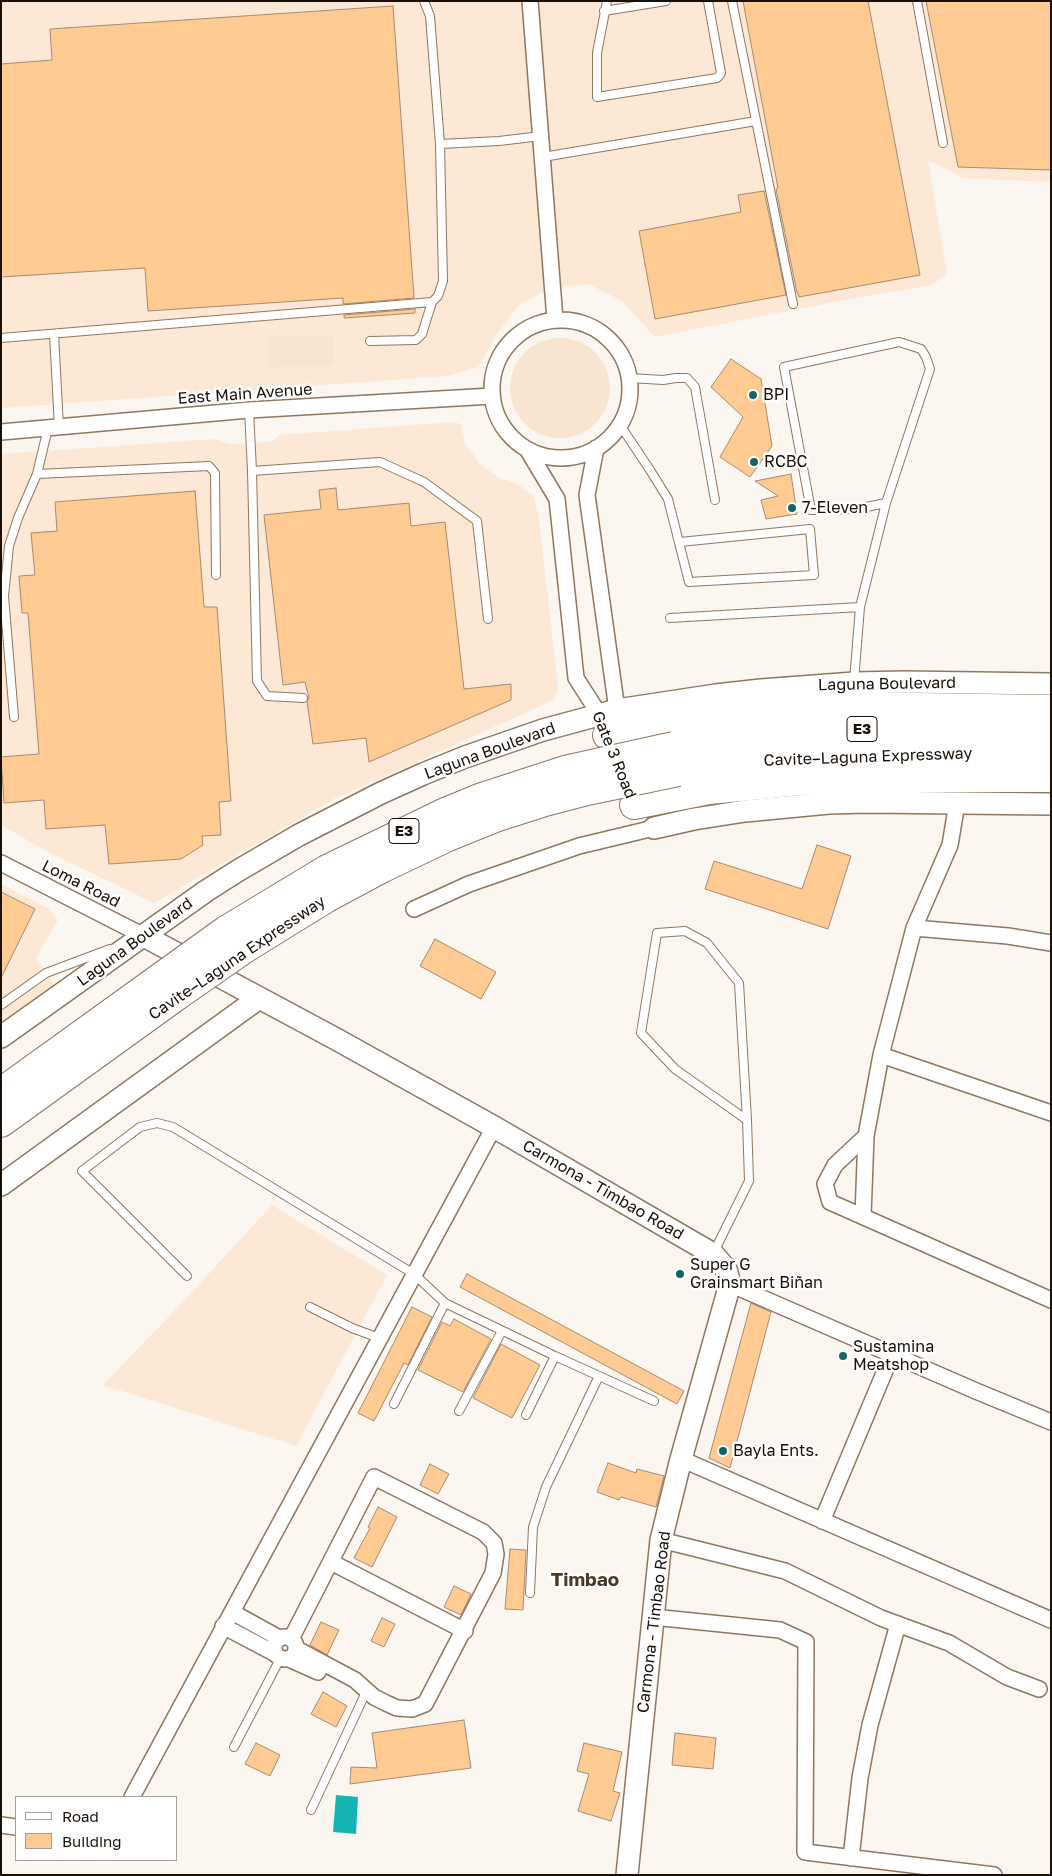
<!DOCTYPE html>
<html>
<head>
<meta charset="utf-8">
<style>
  body { margin:0 }
  #map { position:relative; width:1052px; height:1876px; overflow:hidden; background:#fcf6f0; font-family:"Golos Text",sans-serif }
  canvas { display:block }
  .frame { position:absolute; inset:0; border:2px solid #180f06; pointer-events:none }
  .legend { position:absolute; left:15px; top:1796px; width:162px; height:65px; box-sizing:border-box; background:#fff; border:1px solid #a39f9b; margin:0; padding:6px 9px; list-style:none; font-size:15px; color:#180f06 }
  .legend li { display:flex; align-items:center; gap:10px; height:25px }
  .legend b { width:25px; border:1px solid #a39f9b }
</style>
</head>
<body>
<div id="map">
<canvas width="1052" height="1876"></canvas>
<div class="frame"></div>
<ul class="legend">
<li><b style="height:6px;background:#fff"></b>Road</li>
<li><b style="height:14px;background:#ffcb93"></b>Building</li>
</ul>
</div>
<script>
const g = document.querySelector('canvas').getContext('2d');
g.lineJoin = 'round';
function paint(path, color) { g.fillStyle = color; g.fill(path, 'evenodd'); }
const toPath = rows => new Path2D(rows.map(r => 'M' + r).join(''));
function stroke(path, color, width, dash) { g.strokeStyle = color; g.lineWidth = width; g.lineCap = dash ? 'butt' : 'round'; g.setLineDash(dash || []); g.stroke(path); }
function drawText(font, color, halo, rows, align = 'center') {
  g.font = font + ' "Golos Text",sans-serif'; g.lineWidth = 5; g.setLineDash([]); g.textBaseline = 'middle'; g.strokeStyle = halo; g.fillStyle = color; for (const [text, x, y, turn = 0] of rows) {
    g.save(); g.translate(x, y); g.rotate((+turn || 0) * Math.PI / 180); g.textAlign = isNaN(turn) ? turn : align; if (halo) g.strokeText(text, 0, 0); g.fillText(text, 0, 0); g.restore();
  }
}
paint(toPath([
  [1,1,1051,1,1051,182,963,178,928,160,947,274,932,285,849,299,655,337,622,301,588,284,550,288,518,306,496,335,479,367,448,376,1,408],
  [453,422,461,424,465,443,480,464,498,477,519,485,534,496,539,519,558,687,554,700,334,799,154,903,50,853,1,825,1,454,216,439,229,444,271,442,280,435],
  [1,884,49,909,58,920,36,958,55,986,1,1024],
  [272,1205,387,1275,296,1446,103,1385,179,1306]
]), '#fce8d4');
paint(toPath([
  [333,335,333,366,268,367,268,336],
  '510 388a50 50 0 1 1 100 0a50 50 0 1 1-100 0Z'
]), '#f8e4cf');
paint(toPath([
  [336,1795,358,1797,356,1834,333,1832]
]), '#17b4b6');
const building = toPath([
  [743,1,868,1,920,275,799,297,798,293,797,293,776,189,778,188,743,1],
  [926,1,1051,1,1051,170,958,167,926,1],
  [393,6,414,298,343,304,343,298,148,311,145,268,1,277,1,64,52,60,50,29,393,6],
  [764,191,786,295,655,319,639,231,741,212,738,195,764,191],
  [415,309,415,313,344,318,344,315,415,309],
  [731,359,761,379,772,446,750,477,720,457,743,417,711,387,731,359],
  [791,474,797,514,766,519,761,500,778,496,755,481,791,474],
  [336,488,338,510,409,503,411,526,445,522,464,689,511,684,511,700,369,762,366,738,313,744,307,701,309,698,305,682,283,685,264,515,321,509,319,490,336,488],
  [195,491,204,607,217,607,231,801,219,802,221,835,202,836,203,845,181,859,109,864,105,825,46,829,44,800,4,803,1,757,39,754,28,613,22,613,19,576,35,575,31,533,57,531,55,502,195,491],
  [817,845,851,856,828,929,705,889,714,861,802,889,817,845],
  [1,892,35,909,1,978,1,892],
  [435,939,496,972,481,999,420,966,435,939],
  [467,1274,684,1391,677,1404,460,1287,467,1274],
  [751,1303,771,1312,730,1468,709,1458,751,1303],
  [412,1307,432,1317,408,1365,404,1363,374,1421,358,1413,412,1307],
  [454,1319,491,1339,463,1392,418,1370,442,1322,450,1326,454,1319],
  [501,1344,540,1365,512,1418,473,1398,501,1344],
  [608,1463,636,1473,637,1469,664,1476,656,1507,621,1497,619,1500,597,1492,608,1463],
  [430,1464,449,1474,438,1494,420,1485,430,1464],
  [378,1507,397,1517,372,1567,354,1558,370,1528,368,1527,378,1507],
  [510,1549,526,1550,523,1610,505,1609,510,1549],
  [454,1586,471,1594,461,1615,444,1607,454,1586],
  [382,1618,395,1624,384,1647,371,1641,382,1618],
  [321,1622,339,1630,327,1655,310,1645,321,1622],
  [323,1692,347,1706,336,1727,311,1714,323,1692],
  [464,1720,471,1768,350,1784,351,1767,377,1768,372,1733,464,1720],
  [675,1733,716,1738,713,1769,672,1765,675,1733],
  [256,1743,280,1755,270,1776,245,1764,256,1743],
  [584,1743,622,1752,613,1791,620,1793,611,1821,578,1811,589,1774,577,1771,584,1743]
]);
paint(building, '#ffcb93');
stroke(building, '#a48c72', 1);
const service = toPath([
  [607,1,597,53,597,97,717,78,719,76,721,73,708,1],
  [732,1,793,304],
  [917,1,943,143],
  [604,11,666,1],
  [440,144,499,141,541,136],
  [543,157,756,121],
  [54,334,59,427],
  [1,338,432,302,438,296,443,281,440,144,430,16,424,1],
  [370,341,416,340,422,334,432,302],
  [629,378,663,380,676,378,687,378,695,387,715,500],
  [249,410,252,471,380,462,424,482,477,521,488,619],
  [620,425,650,470,668,499,689,582,814,575,810,529,680,542],
  [252,471,257,681,267,696,303,698],
  [37,474,209,466,215,473,216,575],
  [670,618,860,607],
  [854,681,860,607,886,503,930,369,926,357,921,349,899,342,784,367,811,510,831,510,861,508,886,503],
  [14,717,4,596,9,546,18,518,37,474,48,428],
  [1,1005,46,973,110,949],
  [714,1252,749,1181,747,1120,739,983,707,943,685,931,657,933,641,1033,675,1069,747,1120],
  [187,1276,82,1171,140,1127,157,1123,173,1127,414,1274,445,1303,555,1356,654,1401],
  [310,1307,352,1328,379,1338],
  [394,1404,445,1303],
  [459,1411,502,1331],
  [526,1415,555,1356],
  [530,1593,533,1527,546,1487,599,1376],
  [234,1747,280,1659],
  [311,1810,367,1690]
]);
const minor = toPath([
  [530,1,555,320],
  '492 389a69 69 0 1 1 138 0a69 69 0 1 1-138 0Z',
  [1,432,249,410,492,396],
  [596,448,587,495,617,710],
  [527,449,557,499,576,678,599,714],
  [1,863,144,936],
  [414,909,469,884,579,846,654,828],
  [914,928,1008,936,1051,943],
  [881,1055,1051,1113],
  [866,1136,835,1165,825,1184,830,1202,1051,1300],
  [863,1216,866,1136,881,1055,914,928,950,845,957,803],
  [730,1284,976,1391,1051,1422],
  [681,1459,1051,1620],
  [822,1521,892,1354],
  [661,1540,785,1571,881,1618,949,1643,1007,1677,1039,1689],
  [331,1562,465,1631],
  [232,1612,279,1638],
  [653,1617,780,1630,806,1642,805,1852,994,1875],
  [223,1626,274,1653],
  '274 1648a11 11 0 1 1 22 0a11 11 0 1 1-22 0Z',
  [291,1639,374,1477,483,1532,494,1543,496,1554,493,1573,425,1704,412,1709,397,1708,386,1703,374,1697,355,1680,297,1649],
  [289,1659,318,1672],
  [132,1797,494,1127],
  [1,1825,16,1827],
  [851,1858,860,1778,870,1725,898,1624]
]);
const secondary = toPath([
  [654,828,694,819,745,811,829,803,868,802,1051,804],
  [144,936,336,1039,494,1127,713,1254,726,1269,730,1284,681,1459,661,1540,627,1875],
  [1,1037,206,891,239,870,299,835,381,793,423,774,465,757,543,730,617,710,716,695,761,690,854,683,904,682,1051,684],
  [1,1185,259,998]
]);
const motorway = toPath([
  [607,735,723,716,791,708,851,706,1051,709],
  [674,746,762,734,857,729,904,728,1051,732],
  [678,772,766,759,814,756,906,753,1051,755],
  [634,805,709,790,800,781,878,778,1051,778],
  [1,1092,162,976],
  [1,1123,177,996]
]);
stroke(service, '#8f775e', 10);
stroke(minor, '#8f775e', 18);
stroke(secondary, '#8f775e', 24);
stroke(motorway, '#8f775e', 30);
stroke(service, '#fff', 8);
stroke(minor, '#fff', 15);
stroke(secondary, '#fff', 21);
stroke(motorway, '#fff', 28);
const motorwayBridge = toPath([
  [162,976,226,930,327,869,443,813,482,797,565,770,674,746],
  [177,996,246,948,327,898,383,868,448,837,495,818,545,802,587,791,678,772]
]);
stroke(motorwayBridge, '#8f775e', 30, []);
stroke(motorwayBridge, '#fff', 28);
for (const [x, y, r, color] of [
  [753,395,5,"#156465"],
  [754,462,5,"#156465"],
  [792,508,5,"#156465"],
  [680,1274,5,"#156465"],
  [843,1356,5,"#156465"],
  [723,1451,5,"#156465"]
]) { const dot = new Path2D(); dot.arc(x, y, r, 0, 2 * Math.PI); g.fillStyle = color; g.fill(dot); stroke(dot, '#fff', 2); }
for (const [x, y, w] of [
  [862,729,30],
  [404,831,30]
]) { const box = new Path2D(); box.roundRect(x - w / 2, y - 12.5, w, 25, 4); g.fillStyle = '#fff'; g.fill(box); stroke(box, '#180f06', 1); }
drawText('bold 15px', '#180f06', null, [
  ["E3",862,729],
  ["E3",404,831]
]);
drawText('16px', '#180f06', '#fff', [
  ["East Main Avenue",245,394,-4],
  ["Laguna Boulevard",887,684,-1],
  ["Laguna Boulevard",490,751,-20],
  ["Gate 3 Road",614,755,68],
  ["Cavite–Laguna Expressway",868,757,-2],
  ["Loma Road",81,884,27],
  ["Laguna Boulevard",135,942,-36],
  ["Cavite–Laguna Expressway",237,958,-34],
  ["Carmona - Timbao Road",603,1190,30],
  ["Carmona - Timbao Road",654,1622,-83]
]);
drawText('16px', '#180f06', '#fff', [
  ["BPI",763,395],
  ["RCBC",764,462],
  ["7-Eleven",802,508],
  ["Super G",690,1265],
  ["Grainsmart Biñan",690,1283],
  ["Sustamina",853,1347],
  ["Meatshop",853,1365],
  ["Bayla Ents.",733,1451]
], 'left');
drawText('bold 19px', '#4c371f', '#fff', [
  ["Timbao",585,1580]
]);
</script>
</body>
</html>
